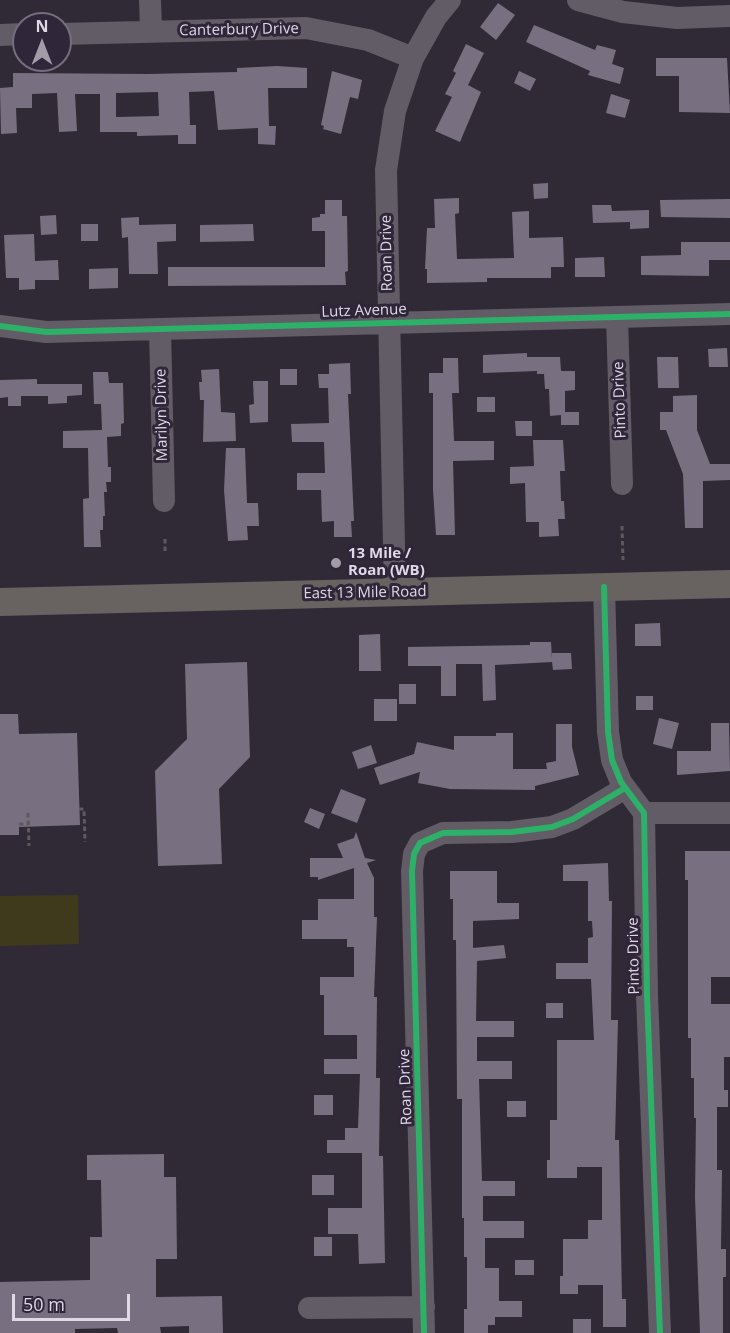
<!DOCTYPE html>
<html>
<head>
<meta charset="utf-8">
<style>
  body { margin:0 }
  #map { position:relative; width:730px; height:1333px; overflow:hidden; background:#302a36; font-family:"Open Sans",sans-serif }
  canvas { display:block }
  .north { position:absolute; left:12px; top:12px; width:60px; height:60px; box-sizing:border-box; background:#30263a; border:2px solid #766e7f; border-radius:50%; rotate:0deg; font-size:16px; font-weight:700; line-height:24px; text-align:center; color:#dfd9e6 }
  .north::after { content:''; display:block; margin:auto; width:21px; height:27px; background:#a29ca8; clip-path:polygon(50% 0,100% 100%,50% 72%,0 100%) }
  .scale { position:absolute; left:12px; top:1294px; width:118px; height:27px; box-sizing:border-box; border:3px solid #dfd9e6; border-top:0; padding-left:8px; font-size:18px; line-height:21px; white-space:nowrap; color:#dfd9e6; -webkit-text-stroke:4px #30263a; paint-order:stroke }
</style>
</head>
<body>
<div id="map">
<canvas width="730" height="1333"></canvas>
<div class="north">N</div>
<div class="scale">50 m</div>
</div>
<script>
const g = document.querySelector('canvas').getContext('2d');
g.lineJoin = 'round';
function paint(path, color) { g.fillStyle = color; g.fill(path, 'evenodd'); }
const toPath = rows => new Path2D(rows.map(r => 'M' + r).join(''));
function stroke(path, color, width, dash) { g.strokeStyle = color; g.lineWidth = width; g.lineCap = dash ? 'butt' : 'round'; g.setLineDash(dash || []); g.stroke(path); }
function drawText(font, color, halo, rows, align = 'center') {
  g.font = font + ' "Open Sans",sans-serif'; g.lineWidth = 6; g.setLineDash([]); g.textBaseline = 'middle'; g.strokeStyle = halo; g.fillStyle = color; for (const [text, x, y, turn = 0] of rows) {
    g.save(); g.translate(x, y); g.rotate((+turn || 0) * Math.PI / 180); g.textAlign = isNaN(turn) ? turn : align; if (halo) g.strokeText(text, 0, 0); g.fillText(text, 0, 0); g.restore();
  }
}
paint(toPath([
  [78,895,79,944,0,946,0,896]
]), '#403a1d');
paint(toPath([
  [498,3,515,15,496,40,480,27],
  [534,25,595,50,597,45,616,50,612,64,624,68,620,84,588,75,590,71,526,42],
  [466,44,484,53,468,85,481,92,460,142,435,131,452,97,445,94,456,73,453,71],
  [656,58,727,58,730,113,679,112,679,76,656,76],
  [277,66,307,68,307,88,268,88,269,126,276,126,275,145,258,144,258,128,218,130,214,91,189,92,190,125,196,125,196,144,178,144,178,135,137,136,137,132,100,132,100,94,75,94,77,131,59,132,57,93,32,94,32,108,16,108,17,133,1,134,0,88,13,87,13,73,148,74,237,72,237,68],
  [158,92,159,116,116,117,116,93],
  [332,71,362,80,358,99,350,97,341,134,323,129,324,126,321,125],
  [519,71,536,79,530,91,514,83],
  [611,94,630,100,625,118,606,113],
  [548,183,548,198,534,199,533,184],
  [459,198,459,213,455,214,457,259,514,258,512,212,529,211,529,238,563,237,564,267,551,267,551,278,487,278,487,282,427,283,427,269,425,269,427,228,435,228,434,199],
  [730,199,730,218,661,217,660,200],
  [325,200,342,200,342,216,347,216,348,271,345,272,346,285,168,286,168,267,325,267,325,231,312,231,312,218,320,217,320,214,325,214],
  [592,205,611,205,612,211,649,210,649,228,630,229,630,222,593,223],
  [56,215,57,234,41,235,40,216],
  [139,217,139,225,176,224,176,241,157,242,158,274,129,274,128,237,122,238,121,218],
  [81,224,98,224,98,241,81,241],
  [253,224,254,241,200,242,200,225],
  [34,234,35,261,58,260,59,280,35,280,35,289,19,290,19,278,6,278,4,235],
  [681,242,730,242,730,260,709,260,709,276,641,275,641,256,681,255],
  [604,257,605,277,575,277,575,258],
  [118,268,118,288,89,289,89,269],
  [727,348,728,367,709,367,708,349],
  [527,353,527,357,560,357,561,371,575,371,575,390,565,391,565,412,579,412,579,425,561,425,561,415,550,416,549,389,545,389,544,374,537,374,537,371,483,373,483,355],
  [657,357,678,357,679,388,658,388],
  [443,358,458,358,459,393,452,393,454,441,494,441,494,460,453,461,455,535,436,535,433,490,433,393,429,393,429,373,443,373],
  [350,363,351,394,348,394,354,521,351,521,352,537,334,537,334,521,322,522,321,490,297,490,297,473,325,473,324,442,292,442,291,424,329,423,328,388,319,388,318,374,329,374,329,364],
  [219,369,221,412,235,413,236,441,203,442,204,400,200,400,199,382,202,382,201,370],
  [280,369,297,369,297,385,280,385],
  [93,372,108,372,109,383,123,383,124,423,121,424,121,436,107,437,108,467,111,467,111,482,106,482,107,492,104,492,105,516,103,516,103,530,100,530,101,547,84,547,83,499,89,498,88,448,63,448,63,431,102,430,101,404,94,404],
  [37,379,37,384,82,384,82,395,67,396,67,403,48,404,48,396,21,396,21,406,8,406,8,397,0,398,0,380],
  [253,381,268,381,268,422,250,423,249,405,254,404],
  [697,395,697,430,710,464,730,464,730,480,703,481,703,528,685,528,683,474,666,430,660,430,660,412,673,412,673,396],
  [477,397,495,397,495,412,477,412],
  [515,421,532,421,532,436,516,436],
  [533,440,563,440,565,471,560,471,561,501,564,501,565,519,558,519,559,536,539,537,539,522,526,522,525,483,510,484,510,467,534,466],
  [226,448,245,448,247,503,258,503,259,526,247,526,248,540,228,541,224,490],
  [660,623,661,646,635,646,635,624],
  [380,634,381,671,359,671,359,635],
  [530,642,551,642,552,659,552,653,571,653,572,669,553,670,552,662,495,665,496,700,483,701,482,664,456,664,456,696,441,696,441,666,408,666,408,647,530,645],
  [247,662,250,757,219,789,222,864,158,866,155,771,187,739,185,664],
  [399,684,416,684,416,704,399,704],
  [636,696,653,696,653,710,636,710],
  [374,699,397,699,397,721,374,721],
  [0,714,18,714,19,734,77,733,80,825,19,827,19,835,0,835],
  [659,718,679,723,672,749,653,744],
  [711,723,729,723,730,771,677,775,677,751,711,751],
  [556,724,572,724,572,747,579,775,535,786,535,790,450,789,418,783,420,772,380,785,374,768,414,754,417,742,454,750,454,736,496,736,496,733,513,733,513,769,547,769,546,763,556,761],
  [371,745,377,763,358,769,352,752],
  [341,789,366,799,357,823,331,813],
  [310,808,325,814,319,829,304,822],
  [356,832,365,858,376,860,367,863,374,878,374,917,377,917,374,997,377,997,376,1078,380,1078,379,1156,383,1156,385,1263,359,1264,358,1234,328,1234,328,1208,362,1208,362,1153,327,1153,327,1140,345,1140,345,1128,358,1128,360,1074,324,1074,324,1059,357,1059,357,1035,324,1035,324,995,320,995,320,977,354,977,354,947,347,947,347,939,302,939,302,920,318,920,318,899,354,899,354,868,318,880,318,877,310,877,310,858,343,858,337,844,354,838],
  [685,851,730,851,730,977,711,977,711,1004,730,1004,730,1057,724,1057,724,1090,728,1090,728,1107,717,1107,717,1170,722,1170,721,1249,726,1249,726,1277,723,1277,723,1333,700,1333,695,1197,696,1118,694,1118,694,1078,691,1078,691,1038,688,1038,688,880,685,880],
  [608,863,609,901,612,901,611,1020,618,1020,615,1140,619,1140,622,1299,626,1299,626,1327,603,1327,603,1285,578,1285,578,1294,560,1294,560,1276,563,1276,563,1239,588,1239,588,1220,602,1220,602,1167,577,1167,577,1178,547,1178,547,1160,550,1160,550,1120,557,1120,557,1040,594,1040,591,979,556,979,556,963,588,963,588,938,593,937,592,921,588,921,588,881,563,881,563,865],
  [450,871,497,871,497,903,519,903,519,919,473,921,473,948,504,945,506,958,477,961,476,1021,514,1021,514,1037,477,1037,477,1061,512,1061,512,1079,479,1079,482,1181,515,1181,515,1196,483,1196,483,1221,524,1221,524,1238,485,1238,485,1268,499,1268,499,1301,522,1301,522,1317,495,1317,495,1325,488,1325,488,1333,464,1333,464,1309,467,1309,467,1257,464,1257,464,1218,462,1218,462,1099,457,1099,456,940,453,940,453,899,450,899],
  [546,1003,563,1003,563,1018,546,1018],
  [314,1095,333,1095,333,1115,314,1115],
  [507,1101,526,1101,526,1117,507,1117],
  [164,1154,164,1177,176,1177,177,1259,156,1259,156,1297,222,1296,223,1333,189,1333,189,1326,160,1327,161,1333,118,1333,117,1328,75,1329,75,1333,0,1333,0,1282,90,1280,90,1237,102,1237,101,1180,87,1180,87,1155],
  [312,1175,334,1175,334,1195,312,1195],
  [314,1237,332,1237,332,1256,314,1256],
  [515,1260,534,1260,534,1275,515,1275],
  [573,1319,591,1319,591,1333,573,1333]
]), '#787080');
stroke(toPath([
  [622,526,623,560],
  [165,539,165,552],
  [79,809,84,809,85,842],
  [28,813,29,846],
  [19,824,28,824]
]), '#5c5960', 3, [4.5, 3]);
stroke(toPath([
  [150,0,151,31],
  [578,0,623,12,677,18,730,16],
  [60,34,306,28,368,40,413,58],
  [0,35,24,34],
  [617,317,622,484],
  [0,326,46,332,730,314],
  [160,329,164,501],
  [604,587,608,732,612,760,621,782,644,813,647,995,660,1333],
  [395,592,386,170,395,111,413,58,436,17,450,0],
  [644,813,730,813],
  [309,1308,424,1307],
  [424,1333,412,871,414,854,420,843,443,833,512,832,552,827,573,819,625,788]
]), '#615c65', 22);
stroke(toPath([
  [0,602,730,584]
]), '#686361', 28);
stroke(toPath([
  [0,326,46,332,730,314],
  [604,587,608,732,612,760,621,782,644,813,647,995,660,1333],
  [424,1333,412,871,414,854,420,843,443,833,512,832,552,827,573,819,625,788]
]), '#2db169', 6);
for (const [x, y, r, color] of [
  [336,563,6,"#a29ca8"]
]) { const dot = new Path2D(); dot.arc(x, y, r, 0, 2 * Math.PI); g.fillStyle = color; g.fill(dot); stroke(dot, '#30263a', 2); }
drawText('15px', '#dfd9e6', '#30263a', [
  ["Canterbury Drive",239,30,-1],
  ["Roan Drive",387,253,-91],
  ["Lutz Avenue",364,311,-2],
  ["Pinto Drive",620,400,-92],
  ["Marilyn Drive",162,415,-91],
  ["East 13 Mile Road",365,593,-1],
  ["Pinto Drive",634,956,-91],
  ["Roan Drive",406,1087,-92]
]);
drawText('bold 15px', '#dfd9e6', '#30263a', [
  ["13 Mile /",348,554],
  ["Roan (WB)",348,571]
], 'left');
</script>
</body>
</html>
